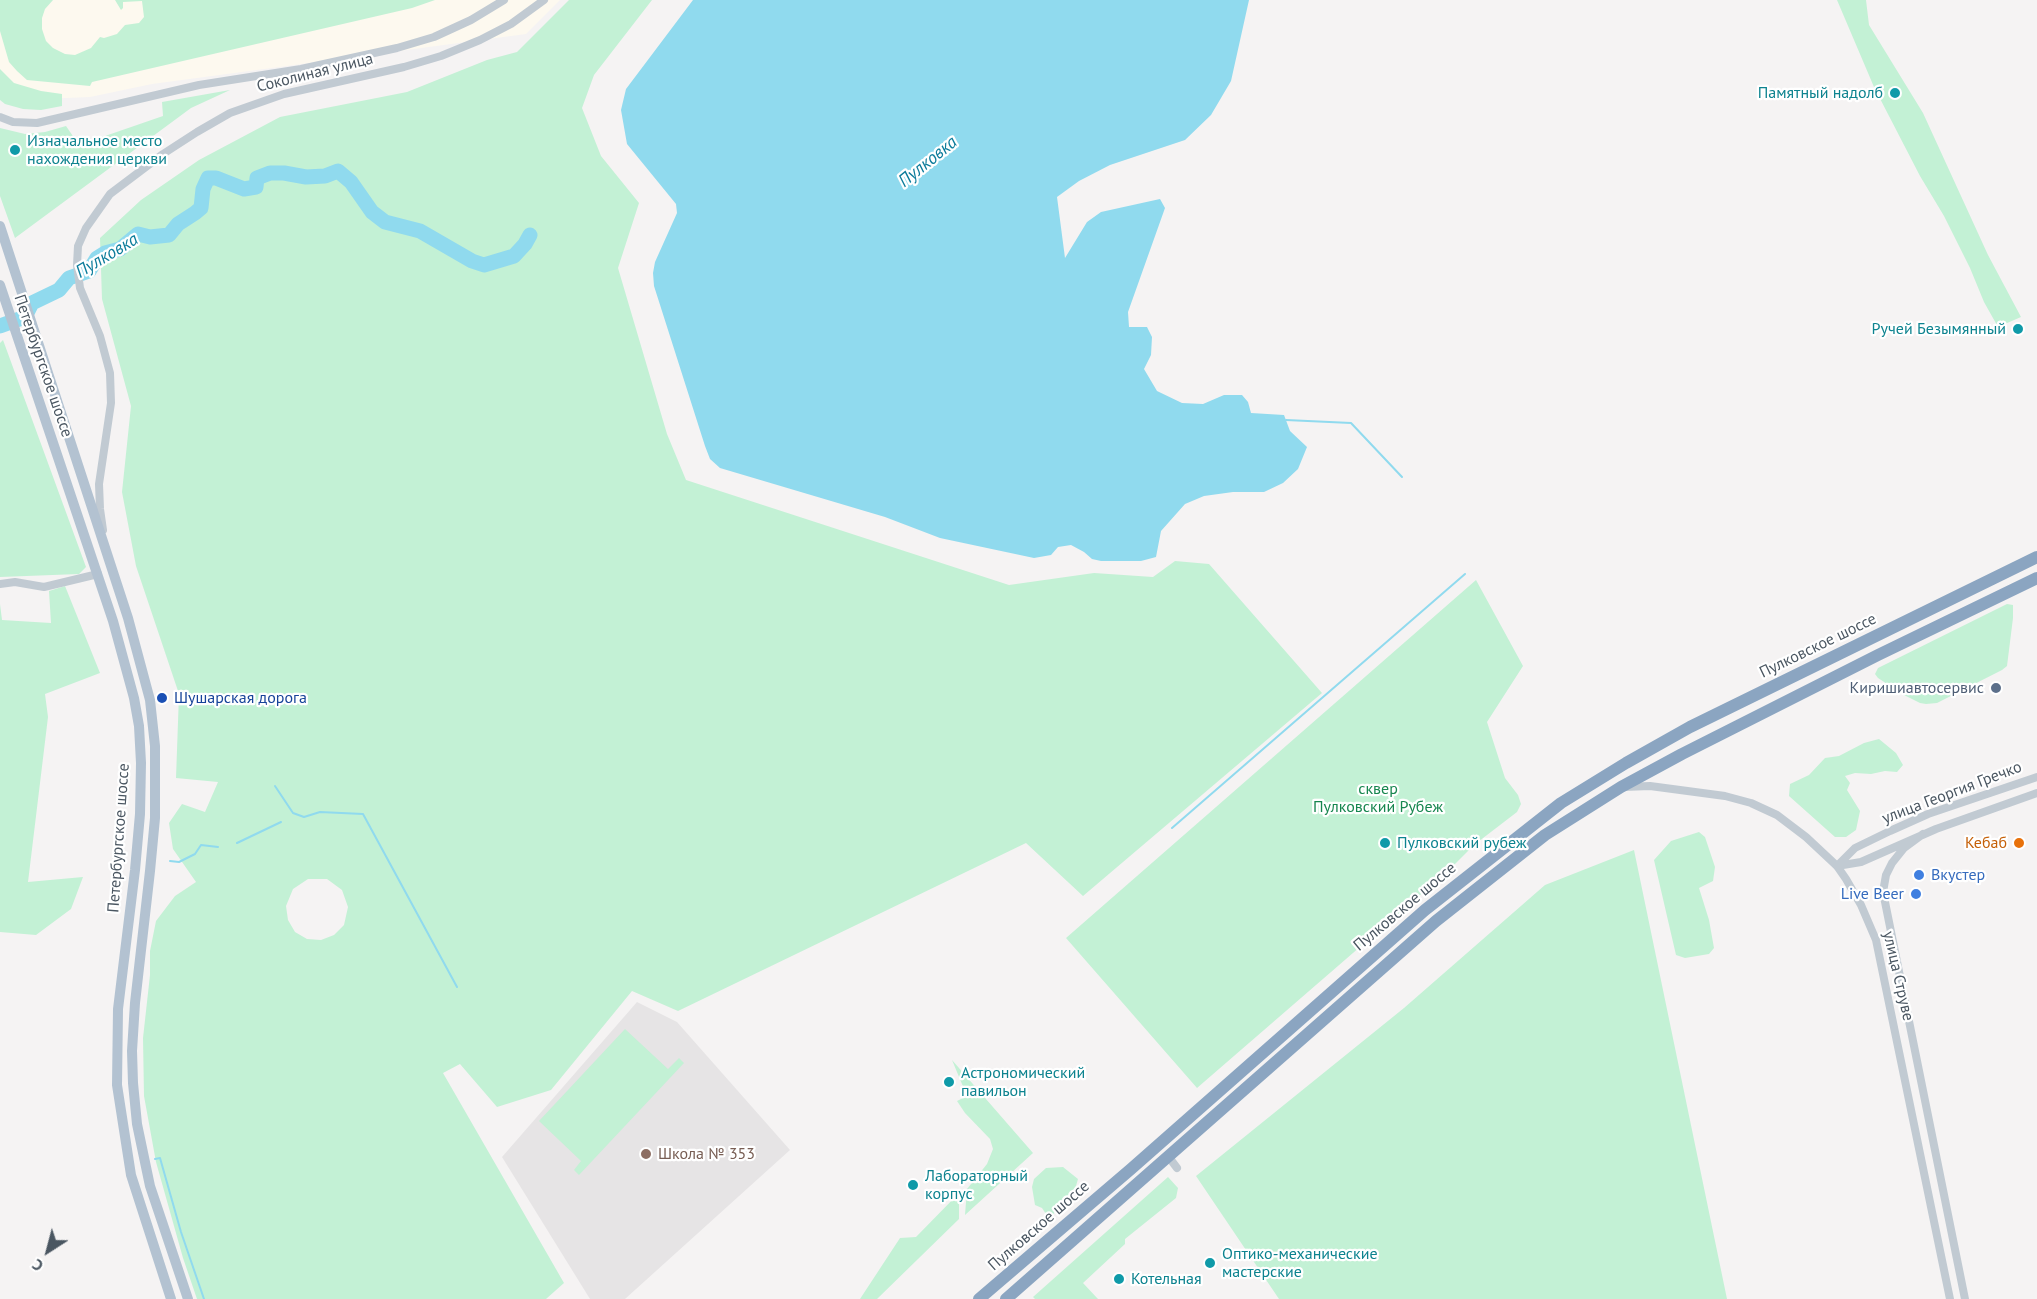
<!DOCTYPE html>
<html>
<head>
<meta charset="utf-8">
<style>
  body { margin:0 }
  #map { position:relative; width:2037px; height:1299px; overflow:hidden; background:#f5f3f3; font-family:"PT Sans",sans-serif }
  canvas { display:block }
  .north { position:absolute; left:18px; top:1221px; width:60px; height:60px; -webkit-text-stroke:4px #fff; paint-order:stroke; rotate:216deg; font-size:16px; font-weight:700; line-height:24px; text-align:center; color:#4a5661 }
  .north::after { content:''; display:block; margin:auto; width:21px; height:27px; background:#4a5661; clip-path:polygon(50% 0,100% 100%,50% 72%,0 100%) }
</style>
</head>
<body>
<div id="map">
<canvas width="2037" height="1299"></canvas>
<div class="north">С</div>
</div>
<script>
const g = document.querySelector('canvas').getContext('2d');
g.lineJoin = 'round';
function paint(path, color) { g.fillStyle = color; g.fill(path, 'evenodd'); }
const toPath = rows => new Path2D(rows.map(r => 'M' + r).join(''));
function stroke(path, color, width, dash) { g.strokeStyle = color; g.lineWidth = width; g.lineCap = dash ? 'butt' : 'round'; g.setLineDash(dash || []); g.stroke(path); }
function drawText(font, color, halo, rows, align = 'center') {
  g.font = font + ' "PT Sans",sans-serif'; g.lineWidth = 4.5; g.setLineDash([]); g.textBaseline = 'middle'; g.strokeStyle = halo; g.fillStyle = color; for (const [text, x, y, turn = 0] of rows) {
    g.save(); g.translate(x, y); g.rotate((+turn || 0) * Math.PI / 180); g.textAlign = isNaN(turn) ? turn : align; if (halo) g.strokeText(text, 0, 0); g.fillText(text, 0, 0); g.restore();
  }
}
paint(toPath([
  [0,0,560,0,526,34,152,84,90,97,42,99,14,87,0,71]
]), '#fdf9ef');
paint(toPath([
  [637,1002,677,1022,790,1150,625,1299,590,1299,502,1157]
]), '#e6e4e5');
paint(toPath([
  [0,0,53,0,45,9,42,18,42,29,46,41,53,48,65,54,75,55,91,48,100,37,104,38,117,34,125,25,139,23,144,17,142,1,123,2,123,8,121,10,115,0,435,0,412,8,92,82,90,86,27,80,17,71,9,62,0,31],
  [569,0,652,0,594,75,582,108,601,156,639,203,618,268,667,434,686,480,1009,585,1094,573,1153,577,1175,561,1209,564,1322,693,1083,896,1026,843,678,1011,632,991,551,1090,497,1107,460,1064,443,1073,564,1283,546,1299,197,1299,183,1258,156,1162,144,1096,143,1038,150,975,150,951,156,921,175,896,196,882,173,849,169,823,182,804,205,812,218,782,176,778,179,694,136,566,122,492,131,406,102,299,100,238,141,200,199,160,280,117,407,92,487,60,517,52],
  [308,879,327,879,342,890,348,907,344,925,334,935,321,940,307,939,295,932,288,920,286,906,293,889],
  [1837,0,1866,0,1869,25,1923,113,1988,255,2021,317,1998,327,1984,302,1970,268,1944,216,1920,176,1874,87],
  [0,69,14,83,41,91,62,94,62,106,41,110,23,109,5,104,0,100],
  [230,90,191,108,15,238,0,196,0,128,25,134,45,132,66,126,79,145,163,116,162,102],
  [3,340,86,567,79,574,0,577,0,343],
  [1476,580,1523,666,1487,722,1505,778,1518,795,1521,804,1517,812,1474,845,1450,869,1197,1088,1066,938],
  [65,586,100,673,45,694,48,717,28,882,83,877,71,909,36,935,0,932,0,604,2,620,51,623,49,591],
  [2007,604,2013,605,2013,618,2007,666,2002,670,1937,703,1926,704,1920,703,1904,695,1878,678,1875,674,1878,668],
  [1879,739,1896,753,1903,765,1897,772,1885,771,1871,774,1855,773,1845,776,1850,783,1847,790,1860,811,1856,830,1846,837,1835,837,1789,796,1790,784,1809,775,1825,758,1839,756,1864,743],
  [1699,832,1705,837,1715,867,1713,881,1699,888,1709,920,1714,948,1709,954,1685,958,1676,955,1654,860,1671,841],
  [1634,850,1727,1299,1279,1299,1196,1176,1404,1008,1545,885],
  [625,1029,668,1069,679,1058,684,1063,579,1175,574,1170,581,1161,539,1121],
  [952,1060,1033,1153,965,1215,967,1189,987,1164,993,1149,990,1139,965,1113,957,1101,967,1096],
  [1063,1167,1078,1179,1076,1186,1073,1192,1059,1203,1053,1215,1046,1214,1042,1208,1035,1205,1032,1187,1034,1179,1046,1168],
  [1168,1177,1178,1188,1176,1198,1125,1239,1125,1244,1083,1283,1098,1299,1035,1299,1033,1297],
  [959,1193,959,1219,877,1299,860,1299,900,1238,916,1237]
]), '#c3f1d5');
paint(toPath([
  [693,0,1249,0,1231,81,1211,115,1185,140,1110,165,1079,181,1057,197,1065,258,1087,222,1101,212,1160,199,1165,208,1128,312,1129,327,1147,327,1152,337,1151,355,1144,369,1157,391,1182,403,1203,404,1224,395,1242,395,1248,402,1251,413,1284,415,1290,431,1307,447,1298,469,1283,483,1264,492,1233,492,1204,496,1185,504,1161,531,1156,557,1141,561,1101,561,1092,559,1084,552,1071,545,1058,547,1051,555,1034,558,940,538,885,517,720,468,710,459,705,446,654,286,653,273,655,262,677,213,676,204,627,144,621,110,626,89]
]), '#90daee');
stroke(toPath([
  [1286,420,1351,423,1402,477],
  [275,786,293,813,304,817,320,812,363,814,457,987],
  [1172,828,1465,574],
  [237,843,281,822],
  [170,861,179,862,195,854,201,845,218,847],
  [155,1159,160,1158,181,1232,204,1299]
]), '#90daee', 2);
stroke(toPath([
  [0,326,25,317,32,303,59,290,69,278,89,271,97,258,105,253,120,249,138,234,150,237,169,235,178,224,195,213,201,208,203,189,208,178,216,178,244,189,256,187,257,178,270,173,284,173,306,177,325,176,338,171,351,182,372,212,385,222,420,231,472,261,484,265,514,256,525,244,530,235]
]), '#90daee', 15);
stroke(toPath([
  [0,117,13,122,37,123,199,85,301,69,397,48,434,37,471,20,504,0],
  [103,530,100,509,99,484,111,403,110,373,100,336,80,288,77,265,78,246,86,228,110,194,163,154,197,132,230,113,284,94,404,67,441,56,480,40,511,24,544,0],
  [0,584,15,582,44,587,98,574],
  [1624,787,1650,786,1725,796,1751,803,1777,815,1806,837,1837,866,1846,879,1861,905,1876,940,1950,1299],
  [1923,834,1904,848,1892,863,1886,875,1883,892,1965,1299],
  [1837,866,1855,848,1890,831,1928,814,2037,777],
  [1837,866,1861,862,1936,829,2037,793],
  [1168,1156,1177,1168]
]), '#c1cad2', 8);
stroke(toPath([
  [0,226,128,618,150,700,155,746,155,818,150,871,135,1003,132,1051,133,1083,137,1124,150,1186,188,1299],
  [0,285,113,621,134,698,139,726,141,763,140,814,135,870,118,1009,117,1085,131,1175,171,1299]
]), '#b3c2d1', 10);
stroke(toPath([
  [979,1299,1131,1169,1425,910,1561,803,1626,763,1690,727,2037,557],
  [1006,1299,1436,921,1545,835,1621,787,1682,754,1878,655,2037,578]
]), '#8ba5c1', 12);
for (const [x, y, r, color] of [
  [1895,93,6,"#0f9aa8"],
  [15,150,6,"#0f9aa8"],
  [2018,329,6,"#0f9aa8"],
  [1996,688,6,"#5c6f8a"],
  [162,698,6,"#1a4fb4"],
  [1385,843,6,"#0f9aa8"],
  [2019,843,6,"#e8710a"],
  [1919,875,6,"#3f7fe0"],
  [1916,894,6,"#3f7fe0"],
  [949,1082,6,"#0f9aa8"],
  [646,1154,6,"#8d6e63"],
  [913,1185,6,"#0f9aa8"],
  [1210,1263,6,"#0f9aa8"],
  [1119,1279,6,"#0f9aa8"]
]) { const dot = new Path2D(); dot.arc(x, y, r, 0, 2 * Math.PI); g.fillStyle = color; g.fill(dot); stroke(dot, '#fff', 2); }
drawText('16px', '#4a5661', '#fff', [
  ["Соколиная улица",315,73,-14],
  ["Петербургское шоссе",43,366,71],
  ["Пулковское шоссе",1818,646,-26],
  ["улица Георгия Гречко",1952,793,-21],
  ["Петербургское шоссе",119,838,-86],
  ["Пулковское шоссе",1405,907,-40],
  ["улица Струве",1898,976,77],
  ["Пулковское шоссе",1039,1226,-41]
]);
drawText('16px', '#0d838f', '#fff', [
  ["Памятный надолб",1883,93,"right"],
  ["Изначальное место",27,141],
  ["нахождения церкви",27,159],
  ["Ручей Безымянный",2006,329,"right"],
  ["Пулковский рубеж",1397,843],
  ["Астрономический",961,1073],
  ["павильон",961,1091],
  ["Лабораторный",925,1176],
  ["корпус",925,1194],
  ["Оптико-механические",1222,1254],
  ["мастерские",1222,1272],
  ["Котельная",1131,1279]
], 'left');
drawText('16px', '#4e5e75', '#fff', [
  ["Киришиавтосервис",1984,688]
], 'right');
drawText('16px', '#164399', '#fff', [
  ["Шушарская дорога",174,698]
], 'left');
drawText('16px', '#17864f', '#fff', [
  ["сквер",1378,789],
  ["Пулковский Рубеж",1378,807]
]);
drawText('16px', '#c56008', '#fff', [
  ["Кебаб",2007,843]
], 'right');
drawText('16px', '#366cbe', '#fff', [
  ["Вкустер",1931,875],
  ["Live Beer",1904,894,"right"]
], 'left');
drawText('16px', '#785e54', '#fff', [
  ["Школа № 353",658,1154]
], 'left');
drawText('italic 18px', '#0c7c9b', '#fff', [
  ["Пулковка",928,162,-39],
  ["Пулковка",107,256,-31]
]);
</script>
</body>
</html>
